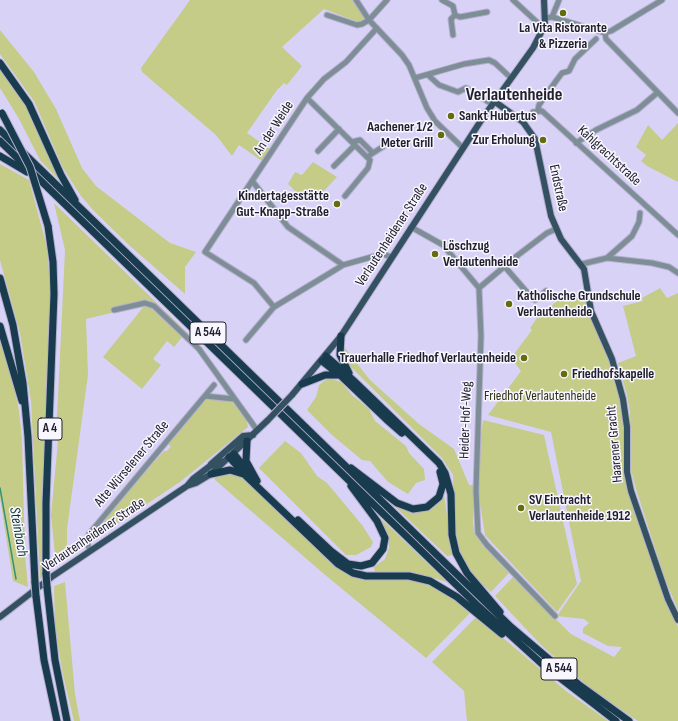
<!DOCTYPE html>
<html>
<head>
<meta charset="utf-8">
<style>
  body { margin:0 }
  canvas { display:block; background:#d9d2f7 }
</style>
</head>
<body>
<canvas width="678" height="721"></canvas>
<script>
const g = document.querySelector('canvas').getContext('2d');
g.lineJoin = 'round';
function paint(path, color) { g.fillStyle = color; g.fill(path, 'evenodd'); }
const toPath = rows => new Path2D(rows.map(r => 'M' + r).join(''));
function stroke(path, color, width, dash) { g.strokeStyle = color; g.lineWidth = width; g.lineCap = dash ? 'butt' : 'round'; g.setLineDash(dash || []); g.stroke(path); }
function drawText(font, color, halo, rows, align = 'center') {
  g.font = font + ' "Sofia Sans Condensed",sans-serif'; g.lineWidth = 3; g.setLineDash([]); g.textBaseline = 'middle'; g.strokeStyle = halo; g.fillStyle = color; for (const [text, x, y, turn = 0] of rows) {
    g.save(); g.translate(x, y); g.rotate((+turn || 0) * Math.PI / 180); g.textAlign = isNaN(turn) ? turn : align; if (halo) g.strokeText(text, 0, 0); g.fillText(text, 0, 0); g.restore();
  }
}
paint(toPath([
  [190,0,352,0,365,19,361,23,324,9,282,47,302,66,287,85,284,83,277,90,247,133,270,149,262,161,239,145,232,156,216,135,142,72,141,68],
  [0,30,34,72,56,109,82,168,96,186,170,243,196,252,185,267,185,294,129,245,94,211,81,196,63,168,34,101,0,54],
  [0,67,24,101,62,183,40,160,18,117,0,88],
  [678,123,678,182,647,166,641,161,646,155,636,147,648,125,662,140],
  [313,162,337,177,322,193,317,191,307,203,288,184,295,172,302,175],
  [0,164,29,180,47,247,51,301,41,527,42,577,40,579,31,401,20,333,0,260],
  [54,203,204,349,198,350,183,336,174,347,167,341,153,359,161,365,142,389,103,357,145,305,86,319,88,375,67,529,67,547,55,555,51,515,58,441,56,439,65,250],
  [660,288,667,298,678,293,678,610,665,579,636,489,631,470,630,412,627,395,618,363,636,356,623,306,643,301,642,298],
  [585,290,589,311,616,380,623,412,629,491,658,581,678,627,678,721,638,721,591,689,542,646,495,596,513,577,571,634,614,657,622,647,608,646,583,633,583,628,589,623,584,619,557,616,581,581,551,432,488,415,521,371,511,358,532,330,530,328,542,311,544,313,562,296,571,302],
  [0,342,14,386,19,411,22,439,25,556,28,587,13,581,0,498],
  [345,348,370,380,419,424,454,449,469,485,473,485,473,524,475,534,484,547,509,573,491,592,472,576,460,557,455,537,453,475,442,458,348,364,344,354],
  [328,378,341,382,352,395,369,409,375,421,406,446,409,453,424,469,425,480,416,483,408,494,388,482,370,461,362,460,332,435,307,410,316,397,319,385],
  [221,399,229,400,234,403,246,418,248,427,180,482,92,540,91,534,164,451,167,451,171,446,168,445,202,404,206,400],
  [483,420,544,435,577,584,557,612,485,535,478,491,479,452],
  [285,441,301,453,317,476,327,483,362,525,373,542,371,547,356,555,346,555,259,468],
  [235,473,254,485,338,566,358,578,414,579,434,585,453,596,471,612,426,658,324,574,214,479,220,474],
  [444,495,453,555,447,556,392,504,405,510,430,508,437,503],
  [376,514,447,582,423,575,375,573,374,567,385,559,389,548,389,537,383,524],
  [65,582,75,694,80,721,74,721,63,675,55,629,54,586],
  [477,616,566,691,608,721,467,721,464,691,432,662]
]), '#c4cc88');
stroke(toPath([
  [0,488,16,579]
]), '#34927c', 1.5);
const minor = toPath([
  [356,0,369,20,402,55,409,65,427,108,435,121,463,148],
  [442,0,453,6,455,15,460,17,487,12],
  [513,0,538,23,545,25],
  [327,15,357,25,362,24,369,20,387,0],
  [552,17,559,0],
  [545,18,552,17,605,33,611,31,662,0],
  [605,33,606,39,678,113],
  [453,35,451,19,455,15],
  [428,75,439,85,458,92,466,88,492,104],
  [415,78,464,64,489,60,495,63,510,77],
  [307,98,370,160,368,168,345,196],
  [538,110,539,105,556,81,562,73,569,71,575,59,596,39],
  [523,122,533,112,542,111,678,235],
  [352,142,360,140,373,153,367,157],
  [576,143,596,130,637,110,657,93],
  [318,151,339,129],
  [373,153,384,146],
  [334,166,355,145],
  [253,182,288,227,343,265],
  [411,227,443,245,479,288,481,336,476,491,478,533,487,545,555,616],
  [607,258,652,263,669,267,678,273],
  [582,264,607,258,632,236,639,222,640,213],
  [505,267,532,298,535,300,538,298,546,291],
  [479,288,518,255,547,233,556,229],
  [274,307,254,283,205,252,307,98,324,79,346,62,377,28],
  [114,310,145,303,154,306,199,349,257,430],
  [246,340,274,307,335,270,343,265,382,254,392,257],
  [205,396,234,399],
  [90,551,87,542,89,534,214,385]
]);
const major = toPath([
  [494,101,523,122,535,139,551,216,561,239,584,269,591,311,612,359,623,399,627,427,627,472,631,491,668,599,678,620],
  [292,395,341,336,482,119,533,48,545,25,544,0],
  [211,464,243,436,253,435],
  [187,486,196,483,211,474,268,420],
  [0,617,53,576,187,486,193,479,210,466,224,461]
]);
const highway = toPath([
  [0,63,29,104,61,175,75,200],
  [0,130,511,627,578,684,629,721],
  [0,141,476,604,542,664,616,721],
  [0,156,27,172],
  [0,278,13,325,23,383,28,437,35,583],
  [0,326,22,401],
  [341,336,340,355,349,373],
  [326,356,353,380,439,463,445,473,451,494,452,535,456,553,467,573,500,612],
  [322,361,341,376,386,419,402,433],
  [302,384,325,375,340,375],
  [247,441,246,461,257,481],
  [234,454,247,471],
  [229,457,246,476,338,564,353,573,366,576,409,576,430,581,457,597,502,634],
  [351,468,397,503,413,509,427,507,439,497,443,484,440,472],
  [211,474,230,470,243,474],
  [298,520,331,551,348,564,361,566,372,563,383,549,385,538,377,521,351,486],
  [46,574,46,503,54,294,53,262,48,226],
  [47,587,55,660,67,721],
  [36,596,44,660,57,721]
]);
stroke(minor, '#b5aecf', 7);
stroke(major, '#b5aecf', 8);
stroke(highway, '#b5aecf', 9);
stroke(minor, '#7e8e97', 5);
stroke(major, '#345161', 6);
stroke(highway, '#193b4e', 7);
const majorBridge = toPath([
  [268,420,292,395]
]);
const highwayBridge = toPath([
  [2,113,30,167,48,226],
  [46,574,47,587],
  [35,583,36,596]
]);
stroke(majorBridge, '#b5aecf', 8, []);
stroke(highwayBridge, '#b5aecf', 9, []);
stroke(majorBridge, '#345161', 6);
stroke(highwayBridge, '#193b4e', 7);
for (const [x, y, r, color] of [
  [563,13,4,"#656b0f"],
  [451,116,4,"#656b0f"],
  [441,135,4,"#656b0f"],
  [543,140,4,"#656b0f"],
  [337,204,4,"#656b0f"],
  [435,254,4,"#656b0f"],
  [509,304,4,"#656b0f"],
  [524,358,4,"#656b0f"],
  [564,374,4,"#656b0f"],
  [521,508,4,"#656b0f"]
]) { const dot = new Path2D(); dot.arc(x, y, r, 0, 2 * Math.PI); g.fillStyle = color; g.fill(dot); stroke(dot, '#f8f7ff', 1.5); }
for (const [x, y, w] of [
  [208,333,36],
  [50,429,24],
  [559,669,36]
]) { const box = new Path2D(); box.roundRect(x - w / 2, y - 11, w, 22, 3); g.fillStyle = '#f8f7ff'; g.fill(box); stroke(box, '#23202e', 1); }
drawText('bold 13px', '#23202e', null, [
  ["A 544",208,333],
  ["A 4",50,429],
  ["A 544",559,669]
]);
drawText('bold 14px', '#23202e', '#f8f7ff', [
  ["La Vita Ristorante",563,28,"center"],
  ["& Pizzeria",563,44,"center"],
  ["Sankt Hubertus",459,116],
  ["Aachener 1/2",433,127,"right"],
  ["Meter Grill",433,143,"right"],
  ["Zur Erholung",535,140,"right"],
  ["Kindertagesstätte",329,196,"right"],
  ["Gut-Knapp-Straße",329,212,"right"],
  ["Löschzug",443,246],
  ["Verlautenheide",443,262],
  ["Katholische Grundschule",517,296],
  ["Verlautenheide",517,312],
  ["Trauerhalle Friedhof Verlautenheide",516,358,"right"],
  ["Friedhofskapelle",572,374],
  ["SV Eintracht",529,500],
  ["Verlautenheide 1912",529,516]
], 'left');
drawText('14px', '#23202e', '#f8f7ff', [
  ["An der Weide",274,128,-57],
  ["Kahlgrachtstraße",609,156,43],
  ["Endstraße",558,188,78],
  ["Verlautenheidener Straße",392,235,-57],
  ["Heider-Hof-Weg",466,420,-88],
  ["Haarener Gracht",615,444,-95],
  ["Alte Würselener Straße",132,464,-50],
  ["Verlautenheidener Straße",94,535,-34]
]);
drawText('14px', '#2e3112', '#f8f7ff', [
  ["Friedhof Verlautenheide",540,396]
]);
drawText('italic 15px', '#0b362c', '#f8f7ff', [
  ["Steinbach",18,532,80]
]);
drawText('bold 18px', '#23202e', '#f8f7ff', [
  ["Verlautenheide",514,95]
]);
</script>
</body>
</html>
